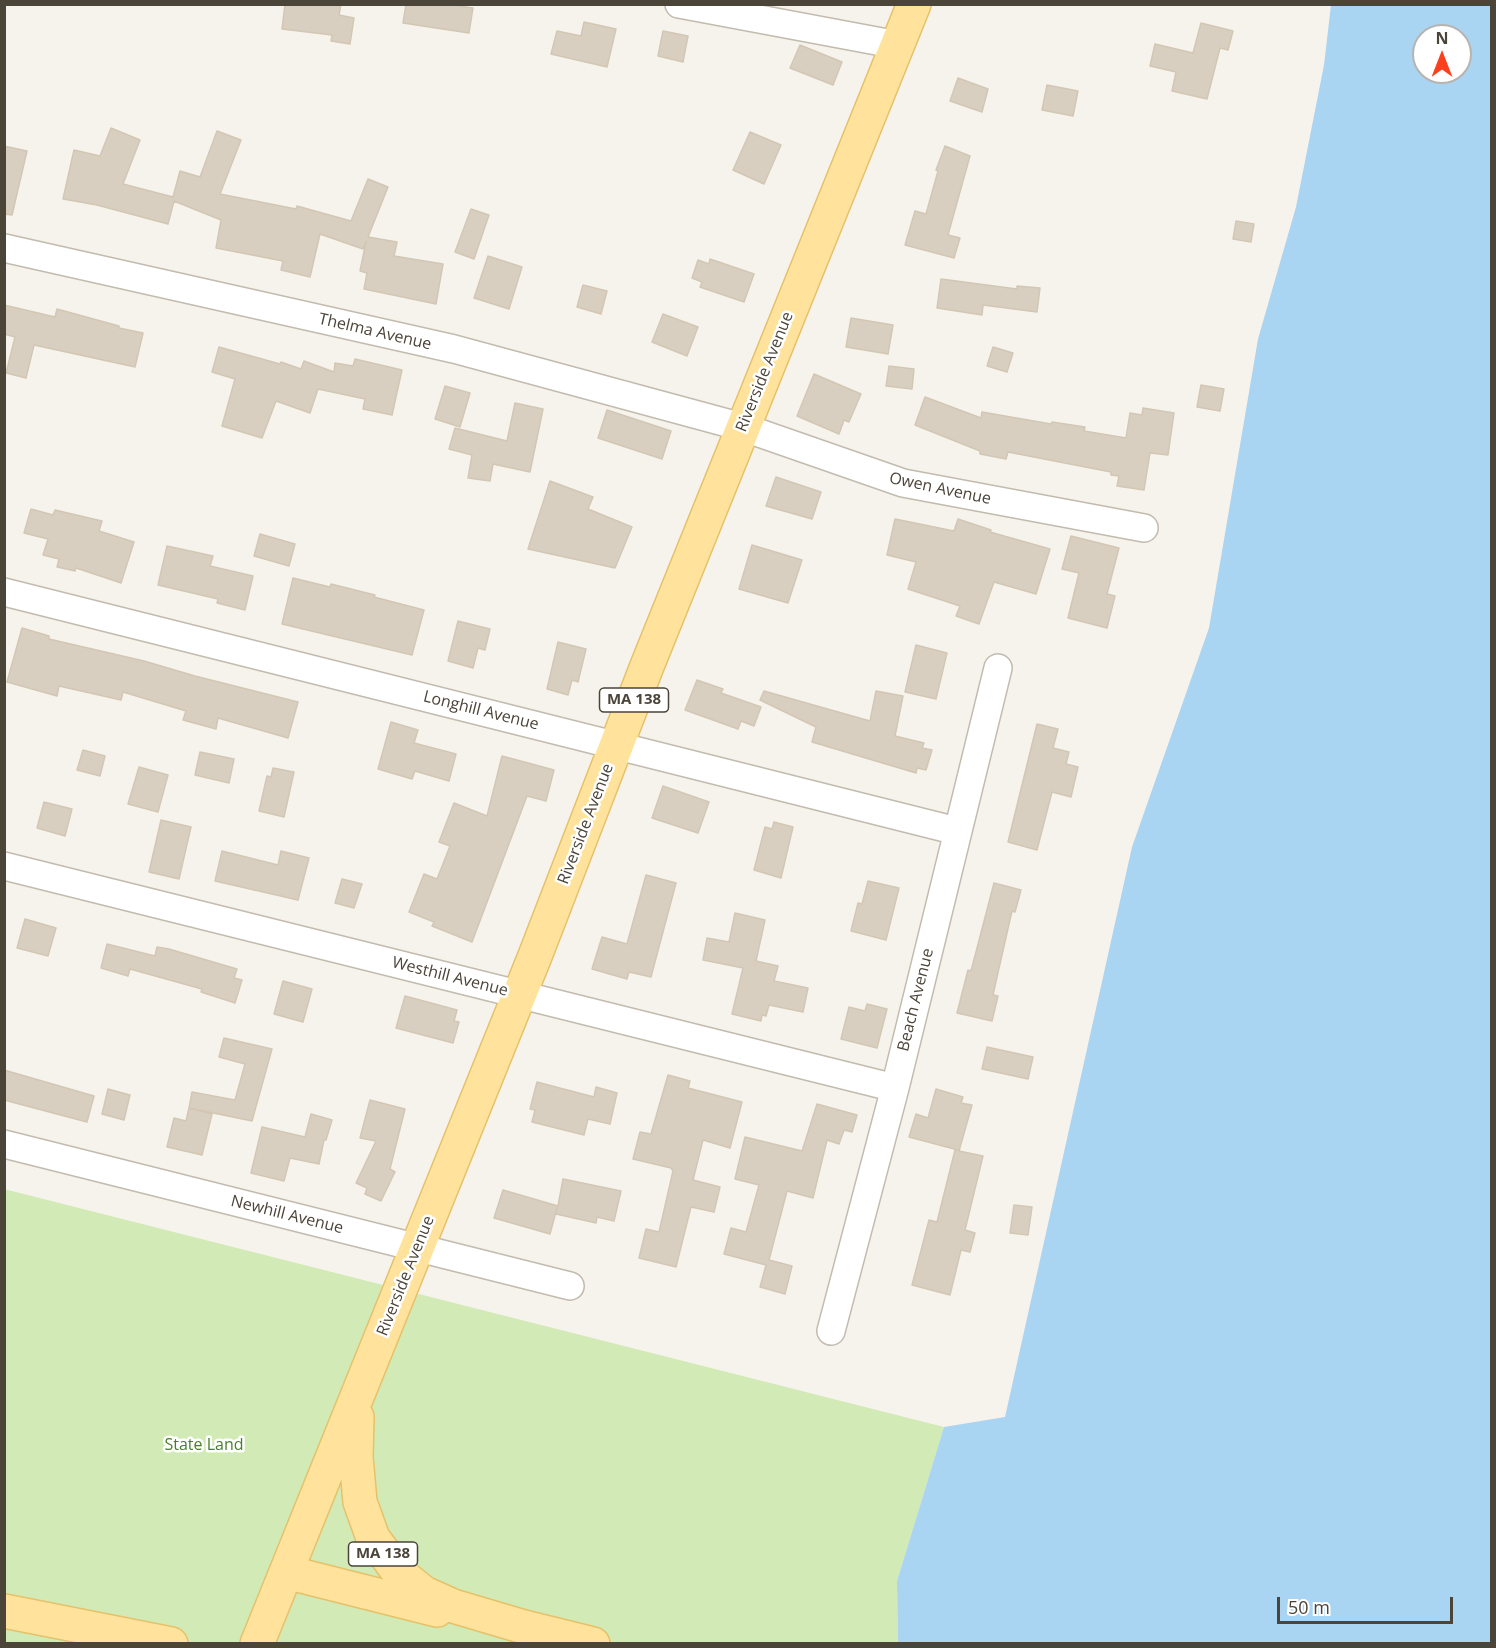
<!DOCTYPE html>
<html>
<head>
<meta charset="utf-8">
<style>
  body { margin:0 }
  #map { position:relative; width:1496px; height:1648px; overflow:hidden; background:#f6f3ec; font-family:"Open Sans",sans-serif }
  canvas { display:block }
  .frame { position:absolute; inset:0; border:6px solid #4b4439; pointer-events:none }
  .north { position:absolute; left:1412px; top:24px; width:60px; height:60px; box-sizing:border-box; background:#fff; border:2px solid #b7b4b0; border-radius:50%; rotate:0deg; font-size:16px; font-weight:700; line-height:24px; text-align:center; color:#4b4439 }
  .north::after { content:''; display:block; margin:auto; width:21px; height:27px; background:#fc3f1d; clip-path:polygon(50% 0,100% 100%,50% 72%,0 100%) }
  .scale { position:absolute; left:1277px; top:1597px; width:176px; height:27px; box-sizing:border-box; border:3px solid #4b4439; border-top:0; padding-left:8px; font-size:18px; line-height:21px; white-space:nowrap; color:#4b4439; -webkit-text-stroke:4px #fff; paint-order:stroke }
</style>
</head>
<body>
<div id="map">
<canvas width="1496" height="1648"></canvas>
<div class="frame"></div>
<div class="north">N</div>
<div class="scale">50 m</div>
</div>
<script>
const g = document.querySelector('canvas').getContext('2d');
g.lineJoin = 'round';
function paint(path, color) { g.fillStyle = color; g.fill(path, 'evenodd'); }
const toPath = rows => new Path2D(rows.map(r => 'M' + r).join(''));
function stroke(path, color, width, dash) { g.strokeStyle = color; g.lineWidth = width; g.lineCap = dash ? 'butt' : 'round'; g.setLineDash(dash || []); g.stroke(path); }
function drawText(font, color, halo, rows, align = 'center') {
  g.font = font + ' "Open Sans",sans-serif'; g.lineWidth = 5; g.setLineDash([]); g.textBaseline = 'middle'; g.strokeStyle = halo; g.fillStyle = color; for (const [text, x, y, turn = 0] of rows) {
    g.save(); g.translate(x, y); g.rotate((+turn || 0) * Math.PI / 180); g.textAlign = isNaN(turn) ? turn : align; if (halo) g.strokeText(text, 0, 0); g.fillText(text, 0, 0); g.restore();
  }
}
paint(toPath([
  [4,1189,944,1427,897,1581,898,1643,5,1643]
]), '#d2eab5');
paint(toPath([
  [1331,5,1491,5,1491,1643,898,1643,897,1581,944,1427,1005,1417,1132,847,1209,628,1258,339,1296,207,1324,65],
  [1424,36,1460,36,1460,72,1424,72]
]), '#a9d4f2');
const building = toPath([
  [285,4,341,4,339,15,354,18,350,44,331,41,332,35,282,29,285,4],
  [406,4,458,4,458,6,473,8,469,33,403,23,406,4],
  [584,22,616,29,607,67,551,54,557,31,581,36,584,22],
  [1201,23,1233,31,1228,50,1220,48,1207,99,1172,91,1176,72,1150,66,1155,44,1193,53,1201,23],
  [663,31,688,36,683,62,658,56,663,31],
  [800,45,842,62,833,85,790,68,800,45],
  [958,78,988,89,982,112,950,101,958,78],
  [1047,85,1078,91,1073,116,1042,110,1047,85],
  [111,128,140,140,123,184,173,197,180,171,200,177,217,131,241,140,220,194,296,209,297,206,351,221,368,179,388,187,368,237,397,242,394,256,443,264,436,304,364,289,367,273,360,271,366,242,363,249,320,234,310,277,281,270,283,261,216,248,221,220,174,201,168,224,97,205,63,199,74,150,100,156,111,128],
  [750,132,781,145,764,184,733,170,750,132],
  [4,146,27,151,12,215,4,214,4,146],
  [945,146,970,156,948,235,960,238,954,258,905,245,915,211,926,214,938,171,936,170,945,146],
  [471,209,489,215,474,259,455,252,471,209],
  [1236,221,1254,224,1251,242,1233,239,1236,221],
  [488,256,522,267,509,309,474,298,488,256],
  [710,259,754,274,744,302,700,287,702,282,692,278,698,260,709,264,710,259],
  [941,279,1017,289,1017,286,1040,288,1037,312,983,305,982,315,937,308,941,279],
  [583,285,607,291,601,314,577,307,583,285],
  [4,305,55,317,57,309,119,326,119,328,143,333,135,367,34,345,26,378,6,373,15,337,4,334,4,305],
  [663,314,698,327,687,356,652,342,663,314],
  [851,318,893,325,888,354,846,347,851,318],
  [219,347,280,364,281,362,301,369,304,361,334,372,335,363,353,366,355,359,402,370,392,415,363,409,365,399,318,389,310,413,276,401,262,438,222,426,235,379,212,372,219,347],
  [993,347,1013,353,1007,372,987,366,993,347],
  [889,366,914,369,912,389,886,386,889,366],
  [814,374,861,394,849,422,844,420,839,434,797,416,814,374],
  [1201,385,1224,389,1220,411,1197,407,1201,385],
  [445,386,470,393,460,427,435,419,445,386],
  [925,397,981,418,982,412,1051,424,1052,422,1085,427,1084,431,1126,438,1130,413,1142,415,1143,408,1174,413,1168,455,1150,453,1144,490,1117,486,1119,476,1111,475,1111,472,1008,452,1006,459,980,454,980,451,915,425,925,397],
  [515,403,543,409,530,472,493,464,490,481,468,478,472,455,449,449,455,428,507,441,515,403],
  [607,410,671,431,662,459,598,438,607,410],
  [776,477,821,492,812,519,766,506,776,477],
  [550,481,593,497,588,509,632,527,615,568,528,549,550,481],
  [31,509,53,515,55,510,102,521,99,531,134,542,121,583,76,568,75,571,57,567,59,559,43,555,48,539,24,533,31,509],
  [895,519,954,531,958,519,991,530,990,532,1050,549,1036,594,994,582,979,624,956,616,960,606,908,589,916,562,887,555,895,519],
  [260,534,295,544,289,566,254,556,260,534],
  [1071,536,1119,548,1107,594,1115,596,1107,628,1068,618,1079,573,1062,569,1071,536],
  [752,545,802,560,788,603,739,589,752,545],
  [167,546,213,556,210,566,253,576,245,610,217,603,218,599,158,585,167,546],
  [293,578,330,587,331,584,375,595,374,597,424,610,412,655,282,624,293,578],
  [458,621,490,629,485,650,478,648,473,668,448,661,458,621],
  [22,628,49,636,49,639,144,661,195,676,298,702,288,738,218,718,216,729,183,720,186,711,123,692,121,700,59,686,57,696,7,682,22,628],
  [558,642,586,649,578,682,572,680,568,695,547,689,558,642],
  [916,645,947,653,936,699,905,692,916,645],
  [697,680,723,689,721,693,761,707,754,726,741,721,738,729,685,710,697,680],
  [764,691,870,721,876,691,903,696,895,736,924,743,922,748,932,750,926,770,917,768,916,773,812,742,816,727,760,700,764,691],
  [391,722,418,730,414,743,456,754,449,781,415,771,412,779,378,769,391,722],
  [1037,724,1058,729,1053,748,1069,752,1066,764,1078,767,1071,797,1052,792,1037,850,1008,842,1037,724],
  [83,750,105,756,100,776,77,770,83,750],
  [200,752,234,759,229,783,195,775,200,752],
  [502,756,554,770,546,801,527,796,472,942,432,926,434,922,409,912,424,874,437,879,450,846,439,842,454,803,487,816,502,756],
  [139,767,168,775,158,812,128,804,139,767],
  [273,768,294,772,284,817,259,811,267,776,271,777,273,768],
  [663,786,709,802,698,833,652,818,663,786],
  [44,802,72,809,65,836,37,828,44,802],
  [161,820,191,827,179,879,149,872,161,820],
  [774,822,793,827,781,878,754,870,765,827,772,829,774,822],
  [222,851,278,865,281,851,309,858,298,900,215,881,222,851],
  [646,875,676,883,651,977,629,972,627,979,592,969,602,937,627,944,646,875],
  [342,879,362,884,354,908,335,903,342,879],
  [868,881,899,888,886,940,851,931,858,903,862,904,868,881],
  [994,883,1021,890,1015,912,1012,911,997,977,993,995,998,996,992,1021,957,1013,968,970,971,971,994,883],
  [735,913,765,920,756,961,778,966,774,981,808,988,803,1012,769,1005,766,1016,762,1015,761,1021,732,1014,743,968,703,960,707,938,729,942,735,913],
  [25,919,56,928,48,956,17,948,25,919],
  [107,944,155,956,157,947,169,949,237,969,234,978,242,980,235,1003,201,992,202,989,130,969,128,976,101,968,107,944],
  [283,981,312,989,303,1022,274,1014,283,981],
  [405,996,457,1010,454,1021,459,1022,453,1043,396,1028,405,996],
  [867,1004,887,1009,877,1048,841,1039,849,1007,865,1011,867,1004],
  [224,1038,272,1049,252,1121,189,1108,192,1092,235,1100,245,1064,219,1057,224,1038],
  [987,1047,1033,1057,1028,1079,982,1069,987,1047],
  [4,1070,94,1096,87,1122,4,1100,4,1070],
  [668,1075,690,1081,688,1088,742,1102,730,1148,703,1140,693,1180,720,1187,714,1212,691,1207,676,1267,639,1258,646,1229,659,1232,673,1171,671,1168,633,1159,640,1132,651,1134,668,1075],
  [537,1082,594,1097,596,1087,617,1093,610,1124,588,1119,584,1135,532,1122,535,1110,530,1109,537,1082],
  [108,1089,130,1095,124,1120,102,1114,108,1089],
  [936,1089,963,1097,961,1103,972,1105,959,1151,983,1156,965,1230,975,1233,970,1252,961,1250,950,1295,912,1285,929,1220,937,1222,955,1150,958,1150,909,1137,916,1114,928,1118,936,1089],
  [370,1100,405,1109,390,1169,395,1172,381,1201,365,1194,367,1188,356,1183,376,1141,360,1138,370,1100],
  [817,1104,857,1115,852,1132,844,1130,839,1144,827,1140,813,1198,787,1191,769,1260,792,1266,785,1294,760,1287,766,1265,724,1254,731,1228,746,1232,759,1185,735,1179,745,1137,802,1151,817,1104],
  [189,1108,212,1114,202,1155,167,1147,174,1118,186,1121,189,1108],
  [311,1114,332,1120,326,1140,324,1140,319,1164,290,1158,284,1181,251,1173,262,1127,305,1137,311,1114],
  [563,1179,621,1191,614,1221,597,1217,596,1223,556,1214,557,1208,550,1234,494,1218,503,1190,558,1206,563,1179],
  [1014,1205,1032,1207,1028,1235,1010,1233,1014,1205]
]);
paint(building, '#d8cfc1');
stroke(building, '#d3c7b4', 1.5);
const street = toPath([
  [679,4,898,45],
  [4,248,454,349,742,427,903,483,1144,528],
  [4,592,957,831],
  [4,866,895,1088],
  [4,1144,570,1286],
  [831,1331,895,1088,998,668]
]);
const primary = toPath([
  [357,1417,356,1457,360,1502,373,1538,399,1573,424,1593,453,1606,524,1627,593,1644],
  [286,1572,437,1610],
  [4,1611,171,1644],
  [257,1644,535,956,647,666,914,4]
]);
stroke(street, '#c2bbae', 30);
stroke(primary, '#e6c16a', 36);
stroke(street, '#fff', 27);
stroke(primary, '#ffe39c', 33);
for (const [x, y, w] of [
  [634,700,69],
  [383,1554,69]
]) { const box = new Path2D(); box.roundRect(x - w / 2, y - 12, w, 24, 4.5); g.fillStyle = '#fff'; g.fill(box); stroke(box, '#4b4439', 1.5); }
drawText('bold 15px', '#4b4439', null, [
  ["MA 138",634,700],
  ["MA 138",383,1554]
]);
drawText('16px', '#4b4439', '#fff', [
  ["Thelma Avenue",375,332,13],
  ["Riverside Avenue",765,372,-68],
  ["Owen Avenue",940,489,12],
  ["Longhill Avenue",481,711,14],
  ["Riverside Avenue",586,824,-69],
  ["Westhill Avenue",450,977,14],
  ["Beach Avenue",916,1000,-76],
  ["Newhill Avenue",287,1215,14],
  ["Riverside Avenue",406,1276,-68]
]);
drawText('16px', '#4a7f2a', '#fff', [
  ["State Land",204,1445]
]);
</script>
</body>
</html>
